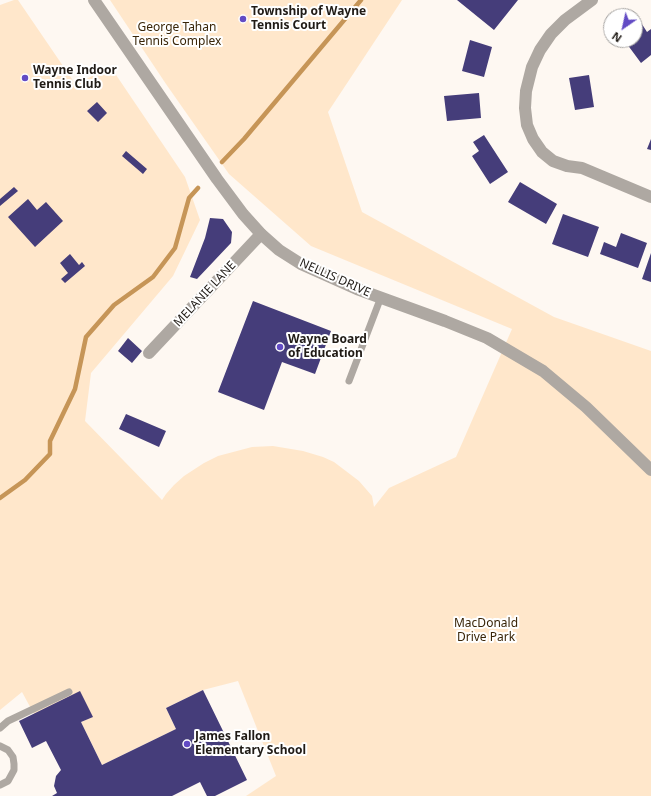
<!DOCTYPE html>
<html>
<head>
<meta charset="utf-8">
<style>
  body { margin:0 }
  #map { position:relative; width:651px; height:796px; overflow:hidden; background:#fef8f2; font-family:"Noto Sans",sans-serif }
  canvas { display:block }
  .north { position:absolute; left:603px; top:8px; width:40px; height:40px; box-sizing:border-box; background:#fff; border:1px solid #a6a4a2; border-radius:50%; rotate:214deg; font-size:11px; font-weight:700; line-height:16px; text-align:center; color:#201b16 }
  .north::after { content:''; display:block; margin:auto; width:14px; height:18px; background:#624bc4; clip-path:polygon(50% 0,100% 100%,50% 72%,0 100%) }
</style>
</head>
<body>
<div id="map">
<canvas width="651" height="796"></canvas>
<div class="north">N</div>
</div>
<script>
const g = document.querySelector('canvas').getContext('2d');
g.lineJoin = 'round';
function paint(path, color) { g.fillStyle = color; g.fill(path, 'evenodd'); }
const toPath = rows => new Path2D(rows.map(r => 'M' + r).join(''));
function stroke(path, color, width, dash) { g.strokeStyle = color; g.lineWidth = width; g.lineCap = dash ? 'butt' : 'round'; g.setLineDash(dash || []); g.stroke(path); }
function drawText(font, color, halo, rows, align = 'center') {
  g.font = font + ' "Noto Sans",sans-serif'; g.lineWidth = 4; g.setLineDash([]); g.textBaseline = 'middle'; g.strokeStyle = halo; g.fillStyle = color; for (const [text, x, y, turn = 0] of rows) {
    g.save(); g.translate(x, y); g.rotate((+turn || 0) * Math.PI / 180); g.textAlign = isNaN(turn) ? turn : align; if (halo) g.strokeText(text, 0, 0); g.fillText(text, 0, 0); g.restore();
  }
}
paint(toPath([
  [14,0,18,0,76,85,110,66,185,177,200,220,173,276,91,373,85,421,162,500,166,494,174,485,184,476,204,463,218,456,252,447,273,446,303,451,323,457,334,462,359,481,372,496,374,507,389,488,456,457,512,329,311,246,229,174,166,84,110,0,402,0,328,112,362,212,554,317,651,351,651,796,246,796,276,776,238,681,203,690,166,708,176,729,102,765,81,722,92,717,34,714,22,692,0,710,0,5]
]), '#ffe7cb');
stroke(toPath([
  [222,162,244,139,361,0],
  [0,498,25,480,50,454,50,441,75,389,86,337,114,305,153,277,175,248,189,198,198,188]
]), '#c69557', 4.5);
paint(toPath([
  [457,0,518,0,494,30],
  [640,21,647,32,651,29,651,55,641,63,624,40,635,40,635,25],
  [470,40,492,47,484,77,462,71],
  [589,75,594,107,575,110,569,78],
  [479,93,481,118,447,121,444,96],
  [97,102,107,113,98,122,87,111],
  [484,135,508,172,490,184,472,156,479,151,473,142],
  [651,139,651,150,647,149],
  [126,151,147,169,143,174,122,156],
  [520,182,557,204,546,224,508,202],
  [14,187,18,191,0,206,0,199],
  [28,199,37,210,46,202,63,221,35,247,8,217],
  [563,214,599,227,588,257,552,244],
  [210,218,223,219,232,232,231,243,197,279,190,277,205,238],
  [621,233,647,243,638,268,600,254,604,242,616,247],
  [651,253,651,282,642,279],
  [70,254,79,265,82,262,85,266,65,283,61,279,68,273,60,263],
  [253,301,331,331,315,374,282,362,264,410,218,392],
  [128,338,142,351,132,363,118,351],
  [126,414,166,431,159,447,119,429],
  [203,690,247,780,215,796,207,796,200,782,172,796,52,796,57,793,54,786,56,776,61,770,46,741,32,748,19,721,80,691,93,717,81,722,102,765,176,729,166,708]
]), '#453d7a');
stroke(toPath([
  [349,381,381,297],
  [0,728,8,721,69,692],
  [0,746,8,750,13,757,14,764,14,770,8,781,0,785]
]), '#aea8a2', 7);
stroke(toPath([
  [592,0,565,20,551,34,540,50,532,67,526,91,525,108,527,125,533,139,542,152,553,161,567,166,582,168,651,197],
  [149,353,261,234]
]), '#aea8a2', 12);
stroke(toPath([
  [94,0,217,179,243,214,261,234,279,250,301,264,357,289,445,321,487,338,543,371,586,407,651,470]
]), '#aea8a2', 12);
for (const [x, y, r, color] of [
  [243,19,4,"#624bc4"],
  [25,78,4,"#624bc4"],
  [280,347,4,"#624bc4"],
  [187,744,4,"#624bc4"]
]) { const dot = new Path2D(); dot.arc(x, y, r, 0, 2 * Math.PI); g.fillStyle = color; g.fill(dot); stroke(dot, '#fff', 1.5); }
drawText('bold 12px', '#201b16', '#fff', [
  ["Township of Wayne",251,12],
  ["Tennis Court",251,26],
  ["Wayne Indoor",33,71],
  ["Tennis Club",33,85],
  ["Wayne Board",288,340],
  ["of Education",288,354],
  ["James Fallon",195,737],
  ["Elementary School",195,751]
], 'left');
drawText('12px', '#392508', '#fff', [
  ["George Tahan",177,28],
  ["Tennis Complex",177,42],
  ["MacDonald",486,624],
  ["Drive Park",486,638]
]);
drawText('12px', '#201b16', '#fff', [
  ["NELLIS DRIVE",335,278,24],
  ["MELANIE LANE",205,294,-47]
]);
</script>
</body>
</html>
